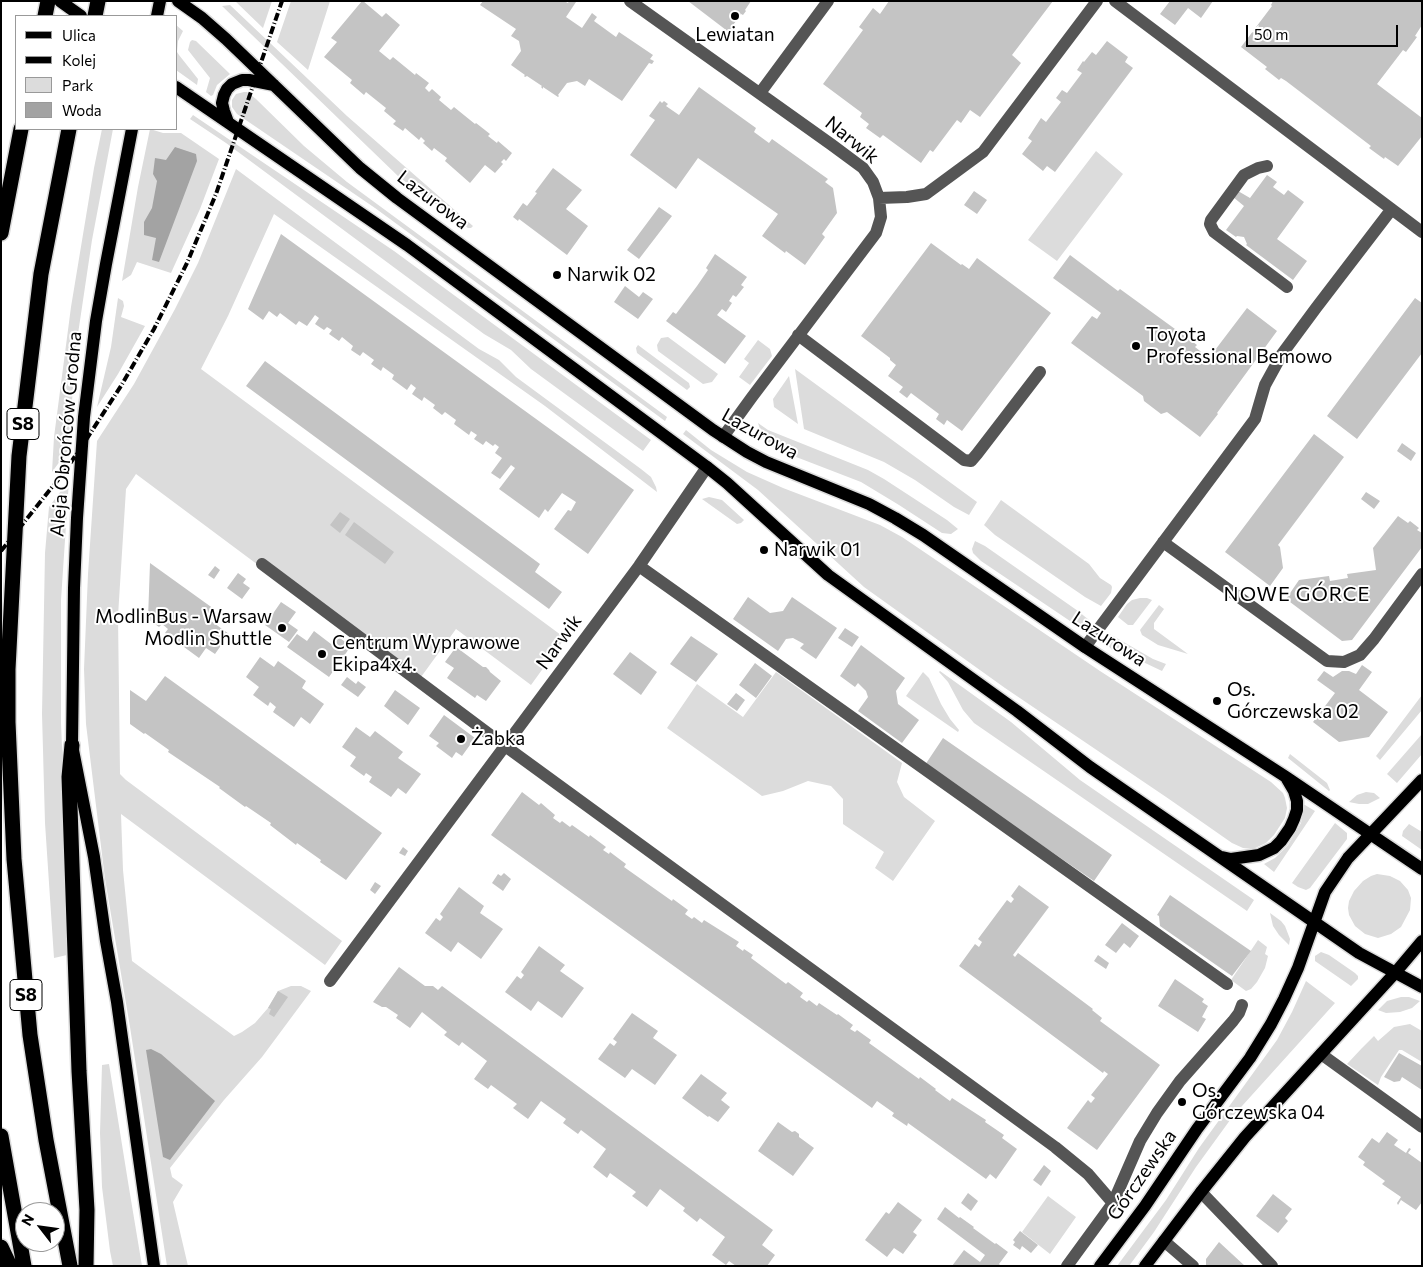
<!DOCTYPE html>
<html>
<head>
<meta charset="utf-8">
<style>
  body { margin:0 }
  #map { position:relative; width:1423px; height:1267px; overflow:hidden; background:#fff; font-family:Commissioner,sans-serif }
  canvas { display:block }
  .frame { position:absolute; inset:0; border:2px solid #000; pointer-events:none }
  .legend { position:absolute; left:15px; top:15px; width:162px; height:115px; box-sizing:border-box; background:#fff; border:1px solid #999; margin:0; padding:6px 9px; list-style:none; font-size:15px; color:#000 }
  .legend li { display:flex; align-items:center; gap:10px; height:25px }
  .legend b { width:25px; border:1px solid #999 }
  .north { position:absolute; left:15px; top:1202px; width:50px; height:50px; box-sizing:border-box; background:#fff; border:1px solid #999; border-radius:50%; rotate:300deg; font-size:14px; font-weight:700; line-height:20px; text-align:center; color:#000 }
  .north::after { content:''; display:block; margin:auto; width:18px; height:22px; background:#000; clip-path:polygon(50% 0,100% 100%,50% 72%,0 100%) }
  .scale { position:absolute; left:1246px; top:25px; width:152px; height:22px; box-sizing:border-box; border:2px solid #000; border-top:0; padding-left:6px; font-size:15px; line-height:18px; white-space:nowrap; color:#000; -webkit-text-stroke:4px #fff; paint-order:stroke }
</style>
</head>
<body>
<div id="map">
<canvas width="1423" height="1267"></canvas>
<div class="frame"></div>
<ul class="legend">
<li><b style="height:6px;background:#000"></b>Ulica</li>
<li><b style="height:6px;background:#000"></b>Kolej</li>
<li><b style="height:14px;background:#dcdcdc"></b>Park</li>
<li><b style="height:14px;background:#a3a3a3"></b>Woda</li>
</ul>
<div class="north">N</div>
<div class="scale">50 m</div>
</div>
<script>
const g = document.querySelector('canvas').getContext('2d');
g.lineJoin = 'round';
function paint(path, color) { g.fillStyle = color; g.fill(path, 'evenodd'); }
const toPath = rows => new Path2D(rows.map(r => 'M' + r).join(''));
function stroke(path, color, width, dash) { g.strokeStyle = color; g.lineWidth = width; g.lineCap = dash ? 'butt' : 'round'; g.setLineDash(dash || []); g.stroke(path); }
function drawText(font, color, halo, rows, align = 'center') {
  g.font = font + ' Commissioner,sans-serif'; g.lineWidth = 4; g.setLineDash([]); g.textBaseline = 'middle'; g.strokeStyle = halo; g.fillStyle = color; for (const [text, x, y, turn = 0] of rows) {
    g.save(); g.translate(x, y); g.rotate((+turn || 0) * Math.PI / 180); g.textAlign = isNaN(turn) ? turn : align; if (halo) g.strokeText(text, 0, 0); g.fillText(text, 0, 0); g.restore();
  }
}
paint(toPath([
  [235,1,272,1,263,28],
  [291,1,330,1,308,70,277,42],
  [230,5,347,116,473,226,471,228,468,228,399,177,222,6],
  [176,25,183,31,178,41,177,52,179,55,198,79,197,85,176,70],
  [192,40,196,41,230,74,217,85,213,95,211,96,206,92,210,78,188,50,190,42],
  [244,92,247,92,256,99,304,146,347,182,667,417,665,421,375,208,237,114,232,107,232,100,236,94],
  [193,115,394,251,651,440,643,451,531,369,511,350,484,334,226,143,190,119],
  [102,129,113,129,92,240,75,354,69,449,52,472,54,437,71,307,94,168],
  [150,129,163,133,181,133,219,159,200,209,171,273,137,262,131,275,122,281,138,187],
  [1096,151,1123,174,1057,261,1028,240],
  [236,169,479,349,499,360,516,377,641,469,651,477,656,487,657,492,545,406,274,214,228,316,201,369,565,638,531,685,456,629,421,677,301,597,136,474,126,489,118,616,120,774,126,780,342,941,325,965,121,814,123,870,132,961,234,1036,242,1032,255,1023,268,1008,278,991,291,986,301,986,311,991,262,1057,224,1100,170,1168,172,1177,183,1185,173,1202,188,1266,167,1266,130,1027,105,879,86,724,84,669,88,574,97,441,134,384,175,309,198,263],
  [118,298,123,301,124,306,121,317,145,326,118,374,97,407,111,347],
  [668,337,718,374,712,382,703,384,658,351,657,345,661,338],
  [758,340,770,349,772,356,750,385,739,377,749,363,744,359],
  [638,345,689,383,690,387,687,390,637,353,636,348],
  [795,369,977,502,969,515,954,507,915,480,884,462,804,429],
  [789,376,798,424,774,407,773,399],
  [758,423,768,430,868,470,884,479,947,520,958,529,951,534,942,533,899,505,861,482,778,450,770,445,762,435],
  [686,430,711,450,747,472,783,488,880,525,902,537,1100,671,1271,782,1283,793,1285,798,1287,808,1285,818,1274,835,1266,843,1253,849,1243,848,1232,843,1169,799,1005,688,864,587,758,490,683,434],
  [69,480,61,600,61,723,65,819,67,955,54,958,45,823,42,714,45,553,49,507],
  [709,497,722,500,744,520,741,523,737,524,702,499],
  [1001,500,1089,564,1100,578,1111,585,1112,587,1111,593,1101,606,1085,597,995,535,984,525],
  [975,541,985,546,1078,611,1089,620,1082,624,1078,624,1070,621,981,561,973,553,972,549],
  [1140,598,1147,598,1152,600,1133,625,1128,625,1118,617,1127,604,1132,600],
  [1159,605,1164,609,1154,623,1154,629,1188,654,1158,645,1142,635,1140,630],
  [1108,633,1153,659,1166,664,1162,671,1143,662,1112,650,1107,644,1107,636],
  [940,671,1011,722,1080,780,1254,900,1247,911,974,723,963,710,948,682,939,672],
  [776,672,902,763,897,782,904,797,935,821,893,881,875,868,884,852,843,824,843,799,831,786,808,781,783,791,762,796,667,728,697,684,743,717],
  [923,672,929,678,941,704,950,719,959,730,958,732,906,696],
  [1422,695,1422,710,1380,760,1376,756],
  [1422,734,1422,754,1397,783,1387,774],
  [1290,754,1327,783,1330,790,1329,791,1288,758],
  [1366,792,1374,793,1380,798,1368,804,1359,804,1349,802,1357,795],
  [1304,805,1305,805,1315,811,1274,872,1264,864,1275,858,1288,845,1301,823],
  [1335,823,1347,833,1347,839,1310,888,1306,890,1298,887,1292,883],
  [1409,824,1422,832,1422,850,1402,836,1403,831],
  [1377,874,1390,876,1400,881,1408,890,1411,898,1410,910,1401,927,1391,934,1378,938,1365,934,1355,926,1349,915,1348,908,1349,901,1354,891,1363,881,1371,876],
  [1270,913,1281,921,1285,926,1290,939,1289,945,1279,935,1273,926],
  [1258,940,1267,947,1265,954,1268,956,1265,968,1257,982,1251,989,1246,991,1231,980],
  [1321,952,1329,955,1355,973,1358,976,1358,979,1351,986,1315,961,1315,956],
  [1306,981,1335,1003,1233,1116,1196,1167,1154,1232,1129,1266,1117,1266,1166,1200,1199,1148,1277,1040,1292,1012],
  [1401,997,1409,997,1420,1001,1412,1008,1400,1012,1386,1013,1378,1010,1387,1001],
  [1410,1024,1422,1031,1422,1062,1402,1050,1399,1050,1381,1077,1378,1085,1347,1064,1362,1048,1374,1036,1378,1041,1394,1027],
  [109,1064,129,1188,142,1266,113,1266,110,1251,102,1187,100,1133,102,1065],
  [1048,1196,1076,1217,1050,1254,1022,1232]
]), '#dcdcdc');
paint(toPath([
  [175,147,196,154,197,161,159,262,152,260,156,238,144,235,144,222,152,208,157,181,153,174,155,158,166,160],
  [151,1049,161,1054,215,1101,170,1160,163,1157,146,1050]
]), '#a3a3a3');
paint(toPath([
  [362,1,363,1,382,17,386,13,400,25,379,51,390,60,393,57,415,75,416,73,429,83,425,88,429,92,432,89,441,97,439,100,451,110,454,107,475,124,476,123,490,134,488,136,497,143,498,141,512,153,506,161,504,159,501,162,503,164,495,173,485,165,470,183,445,161,447,158,434,148,432,151,423,143,425,141,421,137,419,140,405,128,403,131,393,124,396,121,384,111,386,108,366,92,364,95,350,83,352,80,324,57,337,42,331,38],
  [483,1,564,1,568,3,569,1,574,1,576,2,566,17,582,28,592,13,597,17,594,21,616,37,619,32,653,55,650,59,654,61,652,64,649,63,622,101,589,79,585,86,577,81,567,83,558,95,559,96,558,97,543,87,543,89,541,87,542,86,527,76,525,77,524,76,525,75,511,65,521,51,519,41,511,36,516,29,480,5],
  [688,1,751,1,745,10,746,11,743,15,741,14,731,28,732,29,730,33],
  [889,1,1053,1,1012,55,1021,63,980,117,970,110,961,123,957,120,933,152,930,150,921,163,883,135,880,138,866,128,869,124,860,117,862,113,823,84,863,30,859,27,873,8,880,14],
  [1170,1,1213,1,1201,18,1188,8,1175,25,1160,14],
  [1273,1,1422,1,1422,25,1415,36,1417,37,1406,52,1403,50,1377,84,1422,118,1422,136,1398,166,1385,157,1384,159,1369,148,1371,146,1286,81,1281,78,1279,80,1265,69,1267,67,1241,47,1272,6,1271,5],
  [1107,41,1128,57,1125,62,1133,68,1055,172,1047,166,1043,171,1022,154,1032,141,1028,138,1041,118,1046,122,1061,102,1056,98,1062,90,1067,93,1082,73,1077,70,1083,61,1084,62,1092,52,1096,55],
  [699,87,756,128,754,132,769,143,772,139,828,179,825,182,833,188,837,213,822,234,825,237,805,265,786,251,785,253,762,236,778,214,698,158,676,189,630,155,655,120,649,116,660,101,662,103,664,101,668,104,666,106,679,115],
  [553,168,582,190,566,209,588,226,567,255,519,219,518,221,513,217,523,203,527,206,537,193,535,192],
  [1267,175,1277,182,1273,187,1284,195,1288,190,1304,202,1277,239,1307,261,1293,280,1246,245,1247,244,1244,237,1237,236,1236,237,1226,230,1244,206,1233,197,1238,191,1250,198],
  [974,191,987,200,977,214,964,205],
  [659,207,672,216,639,259,627,250],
  [281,234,634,490,588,554,554,529,568,510,571,511,576,502,562,493,548,512,545,509,539,518,499,489,515,468,511,465,500,479,491,473,502,458,495,453,499,447,495,444,493,446,486,441,483,445,474,439,477,435,471,431,469,435,454,424,456,420,445,412,442,415,433,408,435,405,424,397,422,401,412,394,416,388,411,384,407,390,392,379,394,375,383,367,381,371,371,364,374,360,363,352,360,356,351,350,353,346,342,337,339,341,329,334,332,330,327,327,324,330,315,324,319,318,315,315,307,326,299,321,296,325,280,313,277,317,269,311,263,320,248,309],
  [931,243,961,265,962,264,969,269,977,258,1051,313,962,431,947,420,944,425,936,419,939,414,911,393,907,398,899,392,903,387,888,376,896,365,890,360,890,358,861,336],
  [715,254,747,277,741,285,744,287,736,297,733,295,729,301,732,303,726,312,722,309,717,315,746,336,725,364,666,321,673,312,676,314,697,286,708,270,706,268],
  [1070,255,1118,291,1120,289,1197,345,1195,347,1209,358,1247,308,1277,331,1217,413,1218,414,1200,437,1167,412,1161,414,1144,401,1143,396,1071,343,1092,316,1097,319,1101,313,1053,278],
  [625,286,639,297,643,292,653,299,638,319,614,302],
  [1415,298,1422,303,1422,353,1357,439,1327,416],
  [265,361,540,564,535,572,562,592,549,609,246,386],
  [1314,434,1344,457,1278,545,1280,547,1283,568,1270,586,1225,552],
  [1402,443,1416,453,1411,461,1397,451],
  [1366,492,1380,501,1374,509,1361,499],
  [340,512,350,519,340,533,330,525],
  [1398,516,1408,523,1410,521,1419,528,1417,530,1422,533,1422,547,1352,640,1342,641,1286,599,1299,580,1329,576,1330,581,1348,578,1347,574,1376,570,1373,548],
  [354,522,394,552,385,564,345,535],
  [150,563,214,609,207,618,229,634,215,654,206,648,199,658,165,633,168,629,162,624,159,627,148,619],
  [215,566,220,570,214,579,208,575],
  [238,573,246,579,243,583,250,588,242,599,227,588],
  [748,597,770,613,783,611,792,597,837,628,816,659,800,648,804,644,793,638,786,639,778,651,733,619],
  [281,602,296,612,288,623,298,630,289,642,265,625],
  [845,628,859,637,852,647,838,638],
  [314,631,331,644,337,636,351,646,329,677,287,647,297,634,307,641],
  [691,636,718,654,696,682,670,664],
  [861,645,905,678,896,691,898,704,919,720,902,743,858,711,868,697,866,691,858,683,855,687,840,676],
  [456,647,483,667,486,667,489,670,490,672,501,681,486,701,477,695,475,698,447,678,454,668,445,662],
  [630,652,657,672,641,695,613,674],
  [260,657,274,667,278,661,306,681,302,688,324,704,310,724,301,717,294,727,273,712,276,707,270,702,268,706,253,695,259,687,246,677],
  [755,663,772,676,756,698,739,685],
  [1362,665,1372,672,1359,690,1388,712,1369,737,1339,742,1313,722,1335,693,1317,680,1324,671,1333,677,1342,671,1349,671,1356,674],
  [165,676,382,833,346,880,320,862,321,860,297,843,296,845,270,825,271,823,246,806,245,807,219,788,220,787,168,752,169,750,145,733,144,734,130,724,130,690,146,701],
  [347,677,356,684,358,681,366,687,358,697,341,685],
  [395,690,420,708,408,725,384,706],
  [736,693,745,700,737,711,727,704],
  [444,715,475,738,462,756,456,752,452,758,436,746,439,743,429,736],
  [356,727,370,737,375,731,403,752,398,758,421,774,406,794,398,788,391,797,369,782,372,777,366,773,364,776,350,766,356,757,342,747],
  [943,738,1112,855,1094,881,925,765],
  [522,792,539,805,541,803,555,815,553,818,560,823,562,821,570,827,572,825,589,837,590,835,606,847,603,850,609,854,610,852,626,864,624,867,672,901,673,899,688,910,685,914,692,919,694,917,702,923,704,920,739,942,736,946,743,951,744,949,753,955,751,958,786,984,788,982,803,993,800,997,807,1002,809,1000,817,1006,819,1003,837,1015,838,1014,853,1025,850,1029,855,1032,857,1030,871,1040,869,1043,919,1079,920,1077,936,1089,935,1090,950,1101,952,1098,986,1120,985,1122,1004,1135,1002,1138,1017,1149,996,1179,990,1174,986,1179,908,1123,907,1126,892,1116,894,1113,877,1101,872,1108,491,835],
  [403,847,408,851,405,856,399,853],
  [504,873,511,879,503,891,492,883,498,874,501,876],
  [375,882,381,886,375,894,370,890],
  [1019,885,1049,907,1013,955,1015,957,1018,953,1093,1009,1092,1010,1102,1018,1100,1021,1160,1065,1097,1150,1067,1128,1088,1100,1091,1103,1095,1098,1091,1095,1108,1074,1104,1071,1103,1073,959,966,975,944,979,947,982,942,978,939,1007,900,1011,903,1014,899,1011,896],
  [459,887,484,906,480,913,503,929,481,959,458,942,451,952,425,933,436,918,440,921,443,917,440,914],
  [1170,895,1251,951,1232,976,1160,926,1159,916,1157,915],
  [1122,923,1139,936,1130,948,1124,943,1116,953,1105,945],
  [539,946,565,965,560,971,584,988,562,1018,538,1001,531,1011,505,992,517,976,521,979,524,975,521,972],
  [1098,955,1109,963,1106,969,1094,961],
  [399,967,425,986,433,986,438,990,442,986,773,1230,762,1245,775,1255,767,1266,736,1266,729,1261,726,1265,712,1255,725,1237,713,1228,700,1218,697,1222,683,1211,685,1208,660,1189,647,1207,632,1196,636,1192,610,1173,607,1178,593,1167,606,1149,581,1130,578,1134,563,1123,566,1119,541,1101,528,1119,513,1108,517,1104,491,1085,488,1089,474,1079,487,1061,462,1042,459,1046,444,1035,447,1032,422,1012,410,1028,396,1018,398,1015,386,1007,382,1007,373,1002],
  [1175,979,1204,999,1202,1002,1208,1006,1202,1017,1206,1019,1198,1032,1158,1006],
  [278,991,288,997,274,1017,269,1014,271,1009,268,1008],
  [632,1013,658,1031,653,1038,677,1055,655,1085,632,1069,625,1078,598,1059,610,1043,614,1046,617,1042,613,1039],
  [1399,1053,1422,1066,1422,1090,1402,1077,1400,1081,1394,1082,1384,1077],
  [701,1074,727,1093,721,1100,730,1107,718,1122,709,1116,708,1117,682,1098],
  [778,1122,792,1132,795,1131,799,1134,799,1137,814,1148,793,1176,758,1151],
  [1387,1132,1398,1140,1394,1145,1406,1153,1409,1148,1411,1149,1408,1153,1422,1163,1422,1202,1416,1210,1401,1200,1398,1205,1397,1203,1401,1197,1382,1184,1385,1181,1363,1165,1365,1162,1358,1157,1372,1138,1379,1143],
  [1044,1165,1051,1171,1041,1186,1033,1180],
  [968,1193,978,1201,971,1211,961,1203],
  [1273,1194,1292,1209,1285,1218,1288,1221,1278,1233,1256,1216],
  [898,1202,922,1220,913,1232,917,1235,903,1254,894,1248,887,1257,865,1240,886,1212,889,1214],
  [945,1207,959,1218,960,1217,974,1227,973,1228,995,1244,996,1243,1008,1252,999,1264,1001,1266,952,1266,964,1250,980,1262,985,1255,937,1219],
  [1020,1231,1038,1245,1031,1253,1022,1246,1020,1250,1013,1245,1015,1242,1013,1240],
  [1219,1242,1245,1266,1206,1266,1206,1259]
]), '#c4c4c4');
const major = toPath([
  [60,1,81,16],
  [178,1,202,18,226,39,360,168,397,198,713,430,747,452,766,462,869,504,895,518,923,535,1085,647,1286,777,1422,869],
  [157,16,160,1],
  [176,87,407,245,707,467,727,483,828,575,1017,711,1090,767,1359,953,1422,987],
  [228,122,224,111,222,103,224,95,227,89,232,84,242,80,249,80,274,85],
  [132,129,106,264,96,321,84,417,77,518,74,588,72,745,94,857,106,941,117,1002,154,1266],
  [1222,857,1231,859,1259,855,1274,848,1281,841,1290,828,1294,819,1297,810,1297,801,1294,791,1287,779],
  [1100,1266,1145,1206,1197,1129,1250,1058,1271,1024,1284,999,1298,968,1325,892,1348,858,1422,780],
  [1145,1266,1201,1192,1245,1137,1395,973,1422,941]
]);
const highway = toPath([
  [45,16,48,1],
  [95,16,98,1],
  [69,129,41,274,19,456,8,669,8,722,14,859,30,1035,46,1140,70,1266],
  [1,233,21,129],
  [72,745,69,777,79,1071,87,1210,86,1266],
  [1,1136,24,1266],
  [1,1247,10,1266]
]);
stroke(major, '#dbdbdb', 15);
stroke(highway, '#dbdbdb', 18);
stroke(toPath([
  [630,1,832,145,863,168,873,182,879,198,881,217,876,233,752,397,723,437],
  [1115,1,1422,232],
  [760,93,828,1],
  [1267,166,1258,168,1244,175,1211,220,1210,224,1214,232,1287,287],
  [879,198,907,197,926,194,983,152,1097,1],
  [798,335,964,460,971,461,977,454,1040,372],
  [1163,542,1327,661,1344,662,1360,655,1374,639,1422,574],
  [262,564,505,746,1055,1147,1088,1174,1113,1203],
  [639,566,1227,984],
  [1085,647,1255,419,1265,385,1282,354,1316,308,1391,210],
  [330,981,639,566,707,467],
  [1321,1054,1422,1127],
  [1201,1192,1272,1266],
  [1164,1241,1193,1266],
  [1067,1266,1113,1203,1140,1141,1157,1113,1180,1081,1233,1021,1239,1013,1242,1005]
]), '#555', 12);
stroke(major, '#000', 12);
stroke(highway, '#000', 15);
stroke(toPath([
  [1,551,65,471,84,443,121,386,154,329,187,263,216,194,282,1]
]), '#000', 4, [8, 2.5, 1, 2.5]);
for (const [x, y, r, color] of [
  [735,16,5,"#000"],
  [557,275,5,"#000"],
  [1136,346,5,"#000"],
  [764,550,5,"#000"],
  [282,628,5,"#000"],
  [322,654,5,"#000"],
  [1217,701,5,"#000"],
  [461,739,5,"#000"],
  [1182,1102,5,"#000"]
]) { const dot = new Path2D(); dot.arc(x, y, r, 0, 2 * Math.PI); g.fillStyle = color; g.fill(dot); stroke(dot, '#fff', 2); }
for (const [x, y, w] of [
  [23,424,32],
  [26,995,32]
]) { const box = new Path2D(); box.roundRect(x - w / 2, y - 15.5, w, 31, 4); g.fillStyle = '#fff'; g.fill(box); stroke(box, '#000', 1); }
drawText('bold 18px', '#000', null, [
  ["S8",23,424],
  ["S8",26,995]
]);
drawText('19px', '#000', '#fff', [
  ["Lewiatan",735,35,"center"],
  ["Narwik 02",567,275],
  ["Toyota",1146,335],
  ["Professional Bemowo",1146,357],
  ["Narwik 01",774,550],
  ["ModlinBus - Warsaw",272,617,"right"],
  ["Modlin Shuttle",272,639,"right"],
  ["Centrum Wyprawowe",332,643],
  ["Ekipa4x4.",332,665],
  ["Os.",1227,690],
  ["Górczewska 02",1227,712],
  ["Żabka",471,739],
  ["Os.",1192,1091],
  ["Górczewska 04",1192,1113]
], 'left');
drawText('19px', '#000', '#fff', [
  ["Narwik",852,140,39],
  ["Lazurowa",433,200,37],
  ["Aleja Obrońców Grodna",66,434,-85],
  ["Lazurowa",760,434,29],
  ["Lazurowa",1109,639,33],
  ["Narwik",559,642,-54],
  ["Górczewska",1142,1175,-55]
]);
g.letterSpacing = '1px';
drawText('20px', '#000', '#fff', [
  ["NOWE GÓRCE",1297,594]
]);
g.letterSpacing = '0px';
</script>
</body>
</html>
